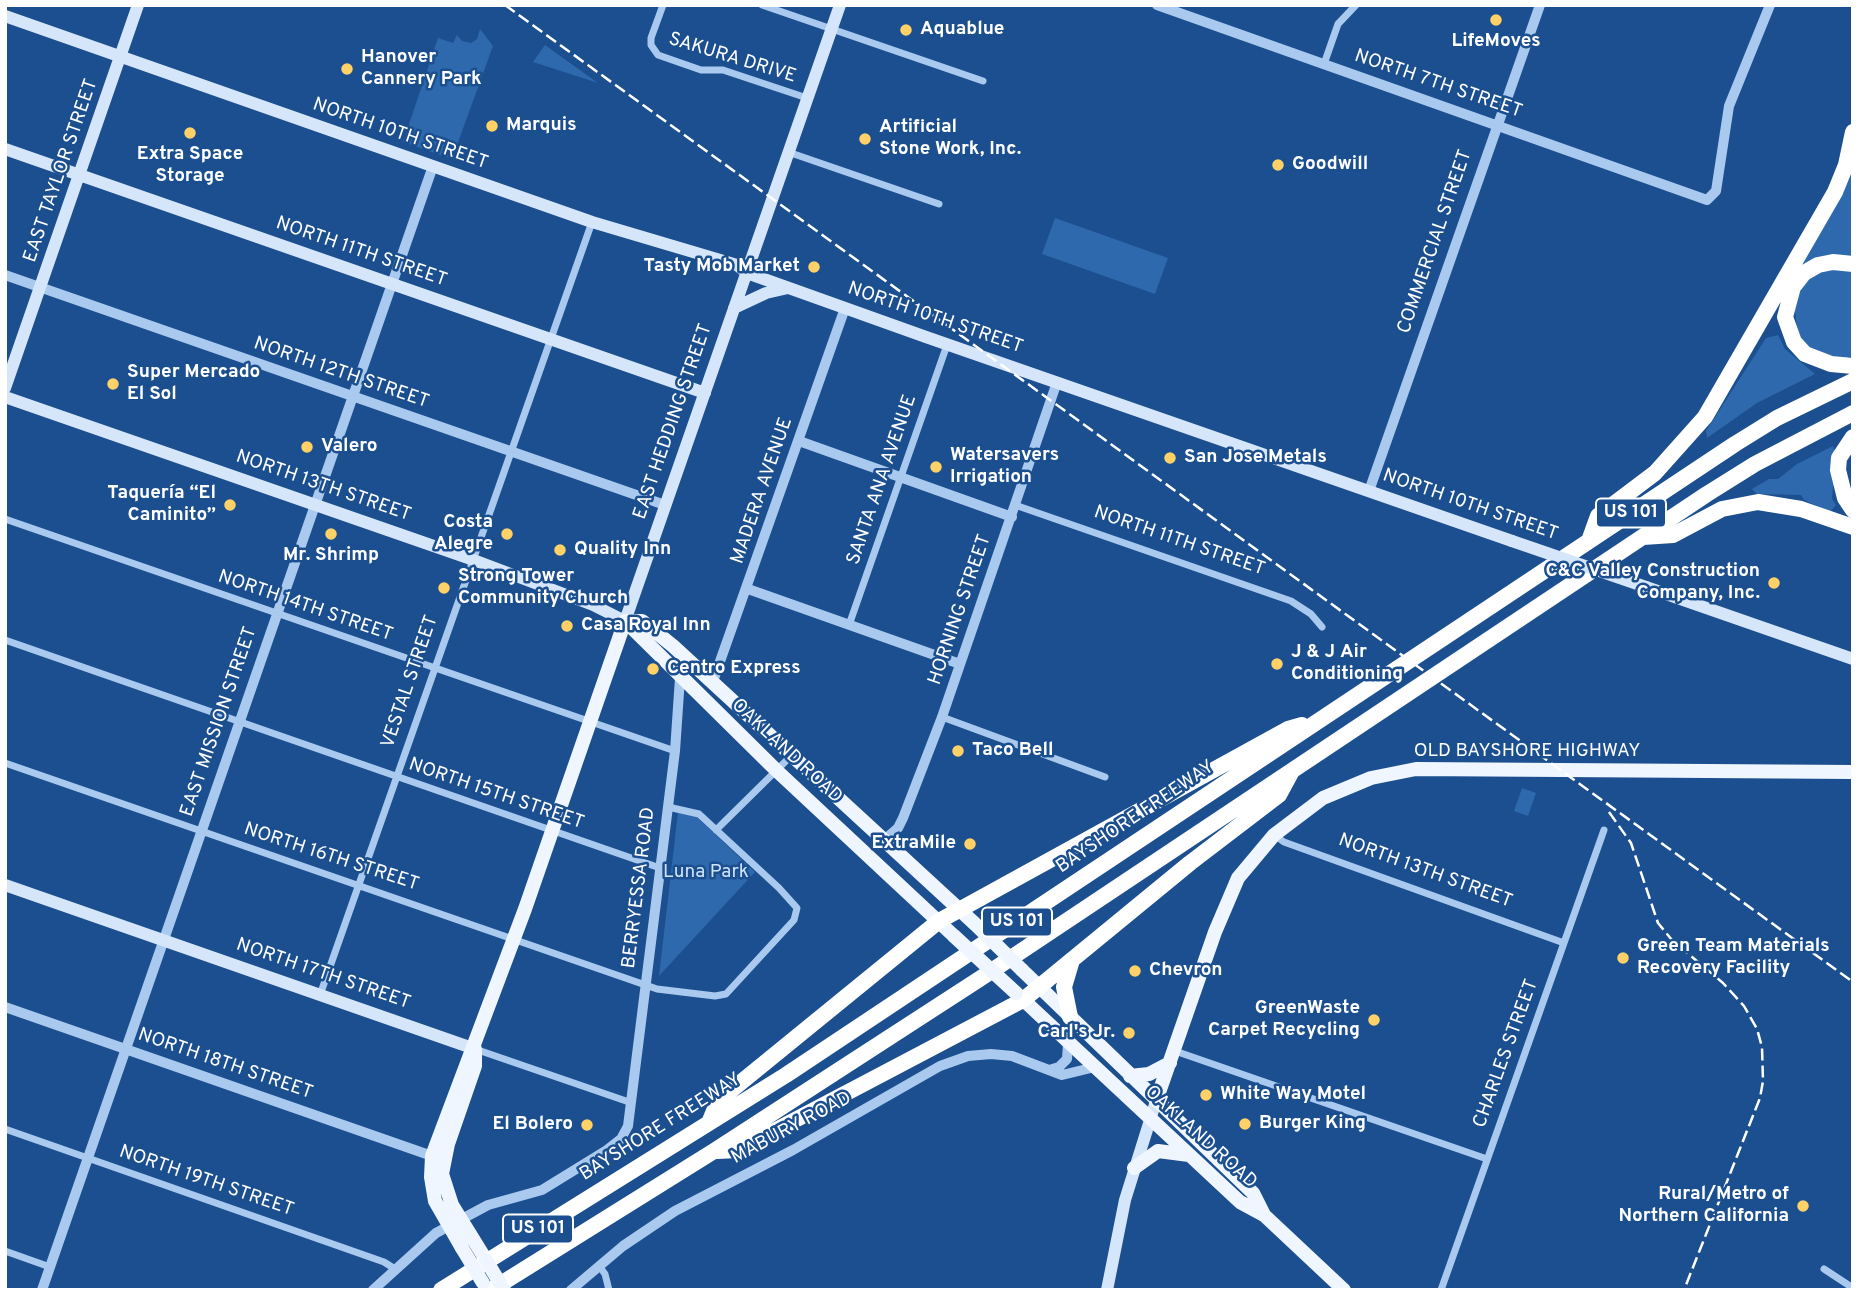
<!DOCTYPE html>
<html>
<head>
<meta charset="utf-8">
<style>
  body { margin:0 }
  #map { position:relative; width:1858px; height:1295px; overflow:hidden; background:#1b4f8f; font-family:Overpass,sans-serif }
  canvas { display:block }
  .frame { position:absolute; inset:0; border:7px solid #fff; pointer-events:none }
</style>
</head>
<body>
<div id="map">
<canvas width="1858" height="1295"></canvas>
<div class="frame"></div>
</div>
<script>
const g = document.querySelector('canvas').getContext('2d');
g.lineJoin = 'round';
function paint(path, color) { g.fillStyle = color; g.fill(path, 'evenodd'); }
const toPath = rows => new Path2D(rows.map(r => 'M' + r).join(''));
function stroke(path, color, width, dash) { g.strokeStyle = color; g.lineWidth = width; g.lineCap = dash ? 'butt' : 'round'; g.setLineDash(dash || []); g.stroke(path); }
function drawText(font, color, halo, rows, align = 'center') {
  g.font = font + ' Overpass,sans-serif'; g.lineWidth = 5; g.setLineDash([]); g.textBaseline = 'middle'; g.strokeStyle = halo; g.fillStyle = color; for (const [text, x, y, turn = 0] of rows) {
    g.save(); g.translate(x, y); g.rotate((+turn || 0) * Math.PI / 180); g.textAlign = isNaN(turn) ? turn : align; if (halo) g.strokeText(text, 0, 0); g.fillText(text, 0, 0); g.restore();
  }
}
paint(toPath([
  [480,29,493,46,452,159,403,142,438,38,453,43,457,35,462,41,471,43,477,39],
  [545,45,598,83,533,62],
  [1848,171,1853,171,1853,257,1830,255,1804,266,1800,262],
  [1055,218,1168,258,1155,294,1042,254],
  [1830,269,1853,272,1853,356,1843,359,1812,350,1798,338,1794,303,1803,283,1816,273],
  [1778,335,1785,349,1815,374,1757,403,1707,438,1706,431,1766,338],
  [1833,446,1836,454,1832,499,1836,505,1830,512,1804,500,1801,495,1757,494,1752,489,1769,479,1778,479,1797,464],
  [1522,788,1536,793,1528,816,1514,811],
  [678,812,696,816,755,872,659,976]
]), '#2e69ad');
stroke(toPath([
  [663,5,651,38,651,45,658,55,701,70,723,70,807,98],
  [762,5,983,81],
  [1324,64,1338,24,1356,5],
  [788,152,939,204],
  [1015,505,1291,601,1311,614,1322,627],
  [5,519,675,751],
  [849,625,947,345],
  [5,640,660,868],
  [942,717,1105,777],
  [5,763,657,989,715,996,726,994,794,920,797,908,779,888,699,814,668,807],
  [716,830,791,756],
  [1274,835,1284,842,1564,943],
  [320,995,592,222],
  [475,1049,629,1102],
  [1175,1051,1487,1159],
  [5,1129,384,1262,395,1269],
  [5,1251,50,1267],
  [599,1266,605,1274,609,1290],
  [1824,1269,1853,1288],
  [1441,1290,1604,830]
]), '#a9c9ee', 7);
stroke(toPath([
  [1157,5,1707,200,1716,191,1729,106,1770,5],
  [5,275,665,505],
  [799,441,1012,517],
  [1369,491,1540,5],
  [748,589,960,664],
  [712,684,845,308],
  [883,841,898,828,903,818,942,717,1057,382],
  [5,1007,432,1156],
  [1049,1070,1059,1067,1067,1059,1068,1044],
  [42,1290,433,166],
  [373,1290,436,1233,488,1205,542,1190,607,1150,621,1139,628,1126,675,751,680,678],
  [571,1290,623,1246,675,1211,793,1150,940,1066,968,1056,991,1054,1012,1056,1062,1075,1095,1067]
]), '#a9c9ee', 10);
stroke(toPath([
  [5,16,592,222,737,265,747,273,926,337,1512,541],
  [5,149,705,393],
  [734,308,766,293,788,288],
  [5,388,138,5],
  [5,397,471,559,593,605,625,621,840,5],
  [1646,587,1853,659],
  [5,885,475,1049],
  [1107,1290,1125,1200,1156,1101]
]), '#d6e6fa', 12);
stroke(toPath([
  [625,621,642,621,673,646,974,923],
  [625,621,776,770,954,936],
  [1022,970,1253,1193,1264,1215],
  [1017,994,1240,1202,1264,1215,1344,1290],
  [475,1049,475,1066,448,1144,442,1174,452,1205,486,1260],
  [1130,1076,1149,1074,1170,1063],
  [1156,1101,1215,932,1238,878,1274,835,1323,798,1371,778,1416,769,1853,772],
  [1134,1168,1158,1151,1189,1155],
  [462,1248,435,1201,431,1177,432,1156,525,909,625,621]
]), '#f0f6ff', 14);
stroke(toPath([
  [1853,264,1833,262,1818,265,1804,273,1793,287,1785,317,1794,342,1805,354,1831,364,1853,366],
  [1853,437,1839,458,1838,470,1845,498,1853,510],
  [1643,537,1673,535,1722,509,1758,502,1801,509,1853,527],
  [1589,541,1598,516,1655,473,1705,417,1835,192,1846,165,1853,132],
  [1070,1017,1064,987,1072,960],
  [709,1123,718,1101,939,921,1288,729,1302,725],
  [717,1151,738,1150,1023,1000,1190,863,1279,795,1292,771],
  [441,1290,786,1075,1735,444,1777,418,1853,381],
  [491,1290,714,1151,981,978,1707,494,1755,464,1853,413]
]), '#fff', 16);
stroke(toPath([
  [505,5,1853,982],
  [1609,812,1631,843,1658,923,1672,940,1723,983,1744,1006,1757,1029,1762,1047,1763,1081,1760,1098,1684,1290]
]), '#fff', 2.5, [12, 5]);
stroke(toPath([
  [1512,541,1646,587]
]), '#d6e6fa', 12);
stroke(toPath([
  [974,923,1022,970],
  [954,936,1016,993],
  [462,1248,483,1283],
  [486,1260,504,1290]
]), '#f0f6ff', 14);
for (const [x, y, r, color] of [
  [1496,20,7,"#ffd166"],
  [906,30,7,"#ffd166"],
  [347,69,7,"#ffd166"],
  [492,126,7,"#ffd166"],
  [190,133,7,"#ffd166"],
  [865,139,7,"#ffd166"],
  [1278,165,7,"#ffd166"],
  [814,267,7,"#ffd166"],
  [113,384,7,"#ffd166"],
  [307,447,7,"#ffd166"],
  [1170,458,7,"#ffd166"],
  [936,467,7,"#ffd166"],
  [230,505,7,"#ffd166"],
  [331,534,7,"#ffd166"],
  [507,534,7,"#ffd166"],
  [560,550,7,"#ffd166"],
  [1774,583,7,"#ffd166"],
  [444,588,7,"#ffd166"],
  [567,626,7,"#ffd166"],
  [1277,664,7,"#ffd166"],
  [653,669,7,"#ffd166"],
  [958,751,7,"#ffd166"],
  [970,844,7,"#ffd166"],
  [1623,958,7,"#ffd166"],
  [1135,971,7,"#ffd166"],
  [1374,1020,7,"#ffd166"],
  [1129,1033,7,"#ffd166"],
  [1206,1095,7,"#ffd166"],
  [1245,1124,7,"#ffd166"],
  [587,1125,7,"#ffd166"],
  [1803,1206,7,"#ffd166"]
]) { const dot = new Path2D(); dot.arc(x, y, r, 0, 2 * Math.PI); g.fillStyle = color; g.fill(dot); stroke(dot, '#1b4f8f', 2.5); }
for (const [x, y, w] of [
  [1631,513,70],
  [1017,922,70],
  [538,1229,70]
]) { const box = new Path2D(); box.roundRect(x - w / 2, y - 14.5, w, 29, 5); g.fillStyle = '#1b4f8f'; g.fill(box); stroke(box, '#fff', 2); }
drawText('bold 18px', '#fff', null, [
  ["US 101",1631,513],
  ["US 101",1017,922],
  ["US 101",538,1229]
]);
drawText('bold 19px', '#fff', '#1b4f8f', [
  ["Aquablue",920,30],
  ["LifeMoves",1496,42,"center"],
  ["Hanover",361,58],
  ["Cannery Park",361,80],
  ["Marquis",506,126],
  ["Artificial",879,128],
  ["Stone Work, Inc.",879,150],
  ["Extra Space",190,155,"center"],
  ["Storage",190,177,"center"],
  ["Goodwill",1292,165],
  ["Tasty Mob Market",800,267,"right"],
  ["Super Mercado",127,373],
  ["El Sol",127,395],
  ["Valero",321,447],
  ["Watersavers",950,456],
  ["Irrigation",950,478],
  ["San Jose Metals",1184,458],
  ["Taquería “El",216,494,"right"],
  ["Caminito”",216,516,"right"],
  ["Costa",493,523,"right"],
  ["Alegre",493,545,"right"],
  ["Quality Inn",574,550],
  ["Mr. Shrimp",331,556,"center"],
  ["C&C Valley Construction",1760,572,"right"],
  ["Company, Inc.",1760,594,"right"],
  ["Strong Tower",458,577],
  ["Community Church",458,599],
  ["Casa Royal Inn",581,626],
  ["J & J Air",1291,653],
  ["Conditioning",1291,675],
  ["Centro Express",667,669],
  ["Taco Bell",972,751],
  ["ExtraMile",956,844,"right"],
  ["Green Team Materials",1637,947],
  ["Recovery Facility",1637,969],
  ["Chevron",1149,971],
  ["GreenWaste",1360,1009,"right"],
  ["Carpet Recycling",1360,1031,"right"],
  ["Carl's Jr.",1115,1033,"right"],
  ["White Way Motel",1220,1095],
  ["Burger King",1259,1124],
  ["El Bolero",573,1125,"right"],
  ["Rural/Metro of",1789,1195,"right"],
  ["Northern California",1789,1217,"right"]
], 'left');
drawText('19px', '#fff', '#1b4f8f', [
  ["SAKURA DRIVE",732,59,17],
  ["NORTH 7TH STREET",1438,85,19],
  ["NORTH 10TH STREET",400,135,19],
  ["EAST TAYLOR STREET",62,171,-71],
  ["COMMERCIAL STREET",1436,242,-71],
  ["NORTH 11TH STREET",361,253,19],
  ["NORTH 10TH STREET",935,319,19],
  ["NORTH 12TH STREET",341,374,19],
  ["EAST HEDDING STREET",674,422,-71],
  ["SANTA ANA AVENUE",883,480,-71],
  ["NORTH 13TH STREET",323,487,19],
  ["MADERA AVENUE",763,491,-71],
  ["NORTH 10TH STREET",1470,506,19],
  ["NORTH 11TH STREET",1179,542,19],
  ["NORTH 14TH STREET",305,607,19],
  ["HORNING STREET",961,610,-71],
  ["VESTAL STREET",411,682,-71],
  ["EAST MISSION STREET",220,722,-71],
  ["OAKLAND ROAD",786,752,43],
  ["OLD BAYSHORE HIGHWAY",1527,752],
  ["NORTH 15TH STREET",496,795,19],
  ["BAYSHORE FREEWAY",1136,818,-34],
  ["NORTH 16TH STREET",331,858,18],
  ["NORTH 13TH STREET",1425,872,20],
  ["BERRYESSA ROAD",640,888,-83],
  ["NORTH 17TH STREET",323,975,19],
  ["CHARLES STREET",1507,1054,-70],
  ["NORTH 18TH STREET",225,1065,19],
  ["BAYSHORE FREEWAY",661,1128,-32],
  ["MABURY ROAD",792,1129,-28],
  ["OAKLAND ROAD",1200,1138,42],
  ["NORTH 19TH STREET",206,1182,19]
]);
drawText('19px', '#cfe3fa', '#1b4f8f', [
  ["Luna Park",706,873]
]);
</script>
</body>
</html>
